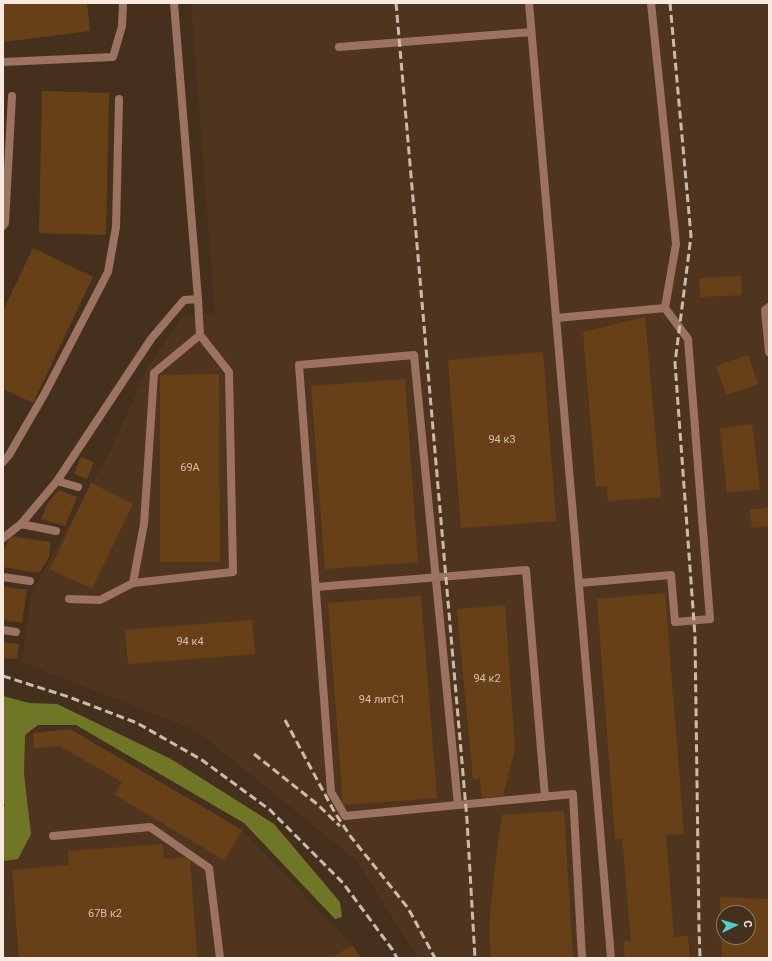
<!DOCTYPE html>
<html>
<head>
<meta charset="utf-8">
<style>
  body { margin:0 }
  #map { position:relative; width:772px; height:961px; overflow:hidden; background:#45301e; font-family:Roboto,sans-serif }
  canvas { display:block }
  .frame { position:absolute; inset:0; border:4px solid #f8eadf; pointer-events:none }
  .north { position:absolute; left:716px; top:905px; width:40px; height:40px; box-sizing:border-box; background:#45301e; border:1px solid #8d7a6b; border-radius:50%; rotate:85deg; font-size:11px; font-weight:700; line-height:16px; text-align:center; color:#f8eadf }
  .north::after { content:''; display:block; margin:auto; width:14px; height:18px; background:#52cdcd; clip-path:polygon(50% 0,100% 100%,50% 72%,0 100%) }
</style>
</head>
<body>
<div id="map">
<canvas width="772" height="961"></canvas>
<div class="frame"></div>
<div class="north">С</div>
</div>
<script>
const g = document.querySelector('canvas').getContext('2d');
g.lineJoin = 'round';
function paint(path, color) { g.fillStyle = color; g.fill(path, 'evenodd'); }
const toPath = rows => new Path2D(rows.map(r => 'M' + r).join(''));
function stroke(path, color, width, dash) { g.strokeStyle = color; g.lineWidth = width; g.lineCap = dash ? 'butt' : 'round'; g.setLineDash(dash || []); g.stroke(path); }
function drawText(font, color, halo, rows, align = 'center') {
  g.font = font + ' Roboto,sans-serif'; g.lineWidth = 3; g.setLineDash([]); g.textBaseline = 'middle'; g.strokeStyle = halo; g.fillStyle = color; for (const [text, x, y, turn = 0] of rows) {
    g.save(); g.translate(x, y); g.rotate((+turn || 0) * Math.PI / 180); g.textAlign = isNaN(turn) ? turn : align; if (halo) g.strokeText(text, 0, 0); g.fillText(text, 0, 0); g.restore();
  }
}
paint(toPath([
  [191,3,769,3,769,958,418,958,356,860,197,731,22,662,31,594,111,450,148,366,183,316,215,313],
  [724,913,748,913,748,937,724,937],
  [70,729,242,830,352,945,361,958,3,958,3,736]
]), '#50351e');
paint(toPath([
  [3,696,29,703,57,704,171,759,274,824,340,902,342,917,335,919,244,823,76,725,38,725,25,735,24,774,31,834,18,859,3,861,3,808,5,805,3,802]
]), '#6f7727');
paint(toPath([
  [3,3,87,3,90,31,3,42],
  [42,91,109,93,106,235,39,233],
  [33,248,93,277,33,403,3,389,3,311],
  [741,276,742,295,700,297,699,278],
  [645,317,661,497,608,501,607,486,596,487,583,332],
  [543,352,556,521,461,528,448,360],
  [748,355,758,384,726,395,716,366],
  [219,374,220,562,160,562,160,375],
  [405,379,418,562,325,569,311,386],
  [752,424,760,489,727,493,720,428],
  [81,457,94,462,87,479,74,474],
  [91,483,133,504,92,589,50,569],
  [59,490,77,497,65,526,41,519,48,503],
  [769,507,769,526,752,528,750,510],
  [11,536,51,542,49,557,39,573,3,567,3,550],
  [3,587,27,590,22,623,3,620],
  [665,593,684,834,666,835,674,937,688,936,690,958,625,958,623,941,631,941,622,839,615,839,597,599],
  [421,596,437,798,343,805,328,603],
  [505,605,515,749,503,796,482,798,480,778,473,779,457,609],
  [252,620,255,654,128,664,125,630],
  [3,642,19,644,17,659,3,658],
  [70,729,242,830,224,860,115,795,122,782,60,746,34,748,33,733],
  [564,811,573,958,491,958,489,927,495,866,502,815],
  [163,844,164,859,190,857,197,958,19,958,12,870,69,865,68,851],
  [720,897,769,899,769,958,722,958],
  [724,913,748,913,748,937,724,937],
  [352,945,361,958,332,958]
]), '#684018');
stroke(toPath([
  [529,3,611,958],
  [339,47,531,32],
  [3,62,113,57,122,26,123,3],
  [3,226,5,223,12,96],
  [769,307,765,310,769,352],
  [556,318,665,308,676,244,651,3],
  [3,462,9,455,45,393,108,272,116,227,119,99],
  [57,481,78,487],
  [21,524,56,531],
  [3,538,21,524,57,481,151,339,184,300,198,299,174,3],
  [3,577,30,581],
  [133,583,233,572,229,372,200,335,198,299],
  [580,583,671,575,675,622,710,619,688,339,665,308],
  [316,587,526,570,545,797],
  [69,599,100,600,133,583,144,524,154,373,200,335],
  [3,630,16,632],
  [458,805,414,355,299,365,331,792,345,816,458,805,573,794,582,958],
  [53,836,150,827,209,868,220,958]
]), '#9c7361', 8);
stroke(toPath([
  [396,3,467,820,475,958],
  [670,3,691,236,675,363,695,636,699,928,700,958],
  [3,676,69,697,137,723,202,760,270,810,343,883,392,949,397,958],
  [285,720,335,813,351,837,408,908,435,958],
  [254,754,317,804,340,826]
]), '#cbbbaf', 3, [8, 4]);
drawText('11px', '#d4c0ad', null, [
  ["94 к3",502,440],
  ["69А",190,468],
  ["94 к4",190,642],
  ["94 к2",487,679],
  ["94 литС1",382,700],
  ["67В к2",105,914]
]);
</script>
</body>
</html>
